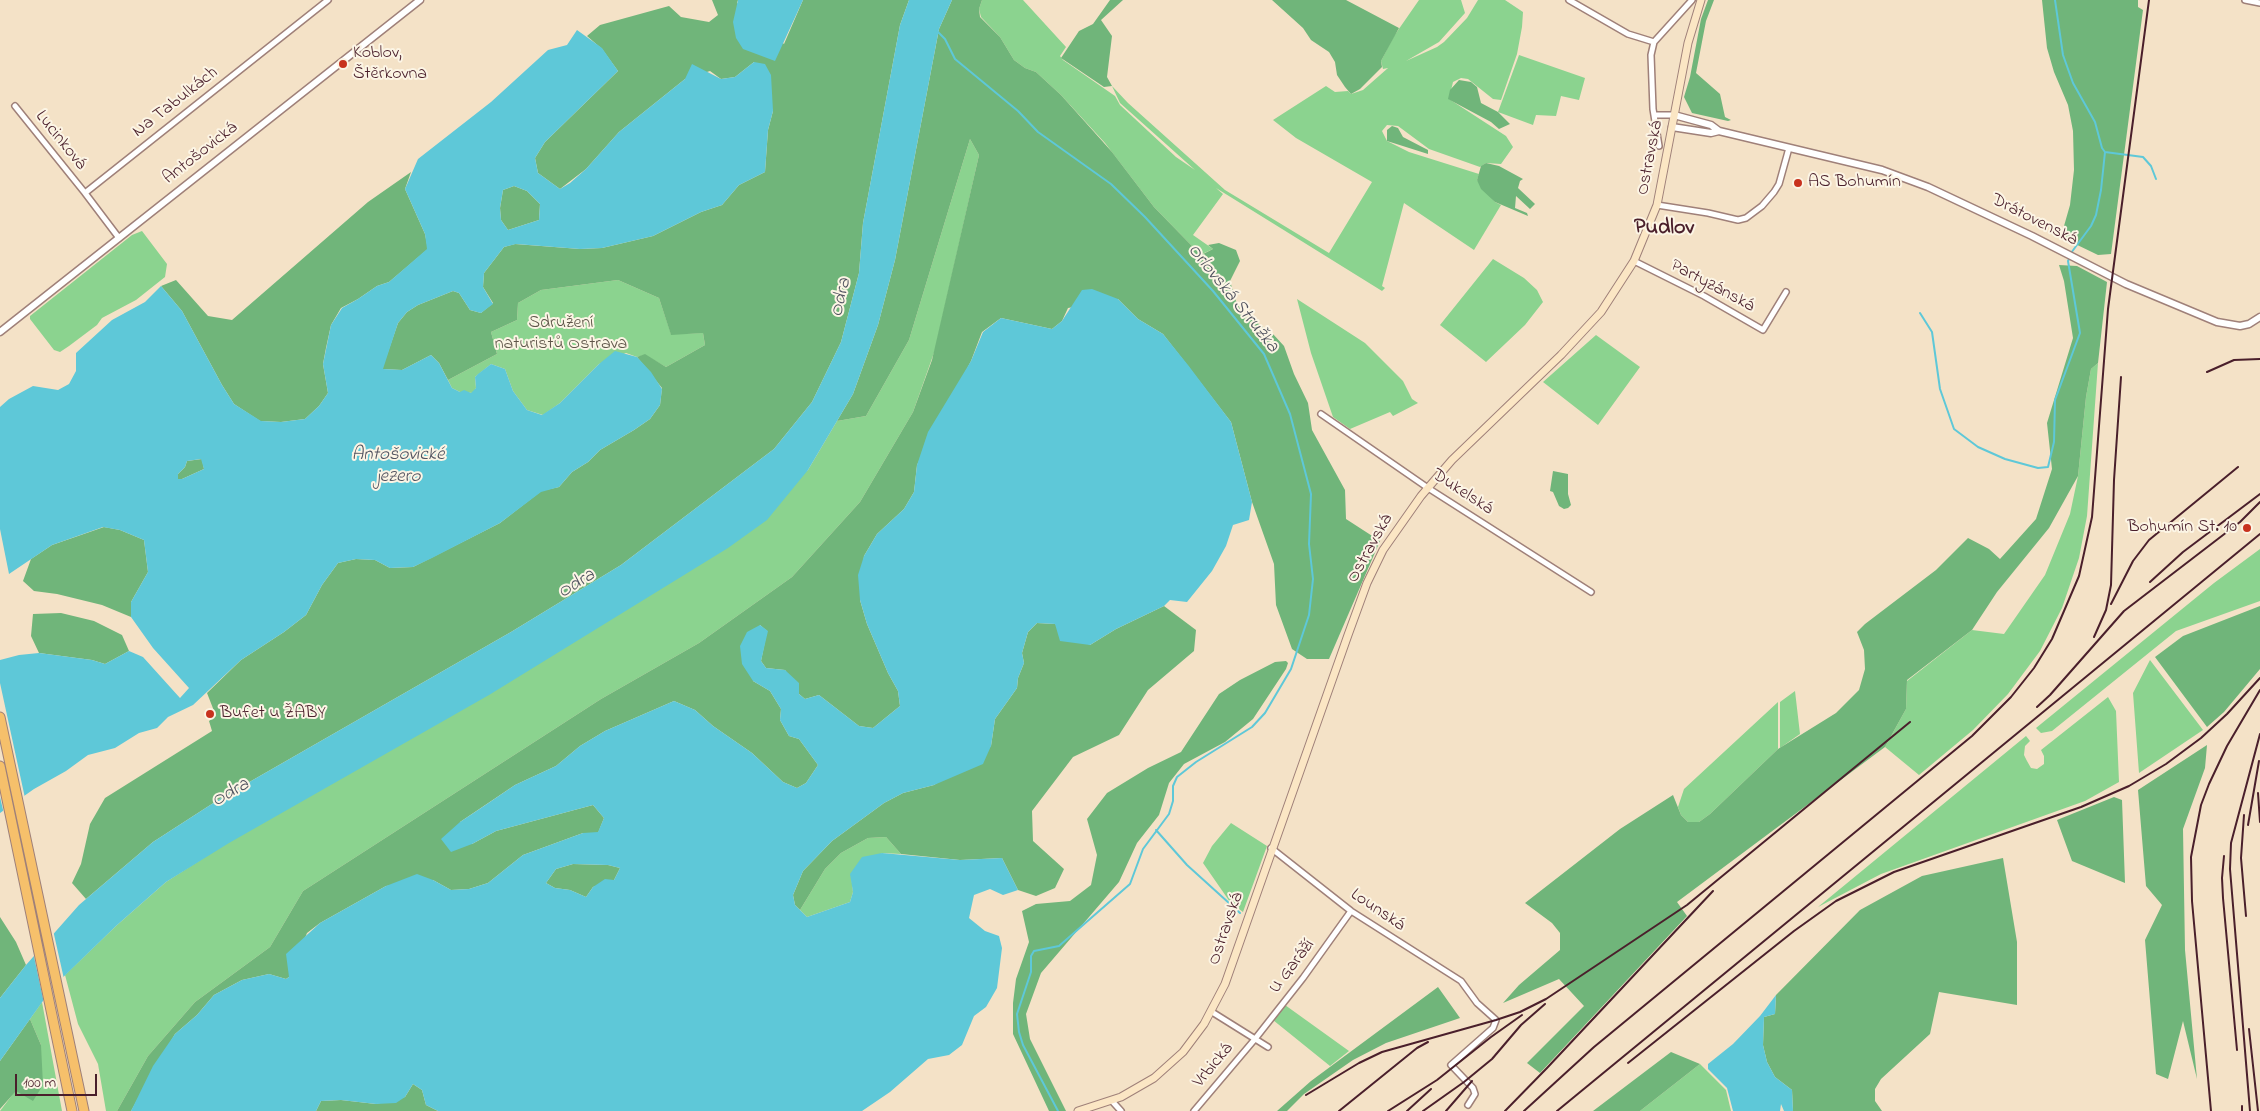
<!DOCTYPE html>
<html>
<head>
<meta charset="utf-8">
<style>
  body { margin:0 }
  #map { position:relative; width:2260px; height:1111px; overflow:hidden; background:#f4e2c7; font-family:"Indie Flower",sans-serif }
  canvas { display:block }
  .scale { position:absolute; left:15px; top:1074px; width:82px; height:22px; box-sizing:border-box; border:2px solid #4a1f2b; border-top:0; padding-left:6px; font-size:15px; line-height:18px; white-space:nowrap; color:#4a1f2b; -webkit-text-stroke:4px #fcf5e5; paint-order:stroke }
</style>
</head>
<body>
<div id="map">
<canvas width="2260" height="1111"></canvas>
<div class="scale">100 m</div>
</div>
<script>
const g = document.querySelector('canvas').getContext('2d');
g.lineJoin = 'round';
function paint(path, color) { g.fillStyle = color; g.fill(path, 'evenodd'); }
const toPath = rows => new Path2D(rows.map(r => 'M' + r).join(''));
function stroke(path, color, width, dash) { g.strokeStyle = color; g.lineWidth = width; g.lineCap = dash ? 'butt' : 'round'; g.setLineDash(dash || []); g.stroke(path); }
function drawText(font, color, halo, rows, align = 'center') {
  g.font = font + ' "Indie Flower",sans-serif'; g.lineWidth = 4; g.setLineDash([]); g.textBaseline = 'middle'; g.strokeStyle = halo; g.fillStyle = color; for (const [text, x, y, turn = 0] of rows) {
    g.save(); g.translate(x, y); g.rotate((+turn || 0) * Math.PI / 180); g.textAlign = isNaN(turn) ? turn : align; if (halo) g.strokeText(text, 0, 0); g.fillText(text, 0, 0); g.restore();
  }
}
paint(toPath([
  [982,0,1023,0,1066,47,1060,56,1063,60,1115,96,1120,105,1176,157,1195,170,1120,103,1112,86,1128,103,1225,190,1329,253,1372,182,1296,138,1273,120,1326,86,1335,92,1348,91,1351,94,1363,90,1388,68,1383,69,1381,61,1394,36,1419,0,1461,0,1465,13,1439,42,1406,61,1437,47,1444,42,1467,18,1478,0,1505,0,1523,12,1522,27,1517,54,1501,100,1493,99,1468,79,1461,78,1453,82,1449,99,1506,136,1513,147,1501,164,1486,163,1480,167,1429,149,1398,126,1387,125,1382,131,1387,141,1409,152,1479,174,1477,180,1495,202,1501,205,1474,250,1404,203,1382,286,1385,288,1382,291,1216,188,1223,194,1193,235,1213,249,1202,254,1193,247,1154,207,1105,143,1061,95,1036,72,1025,68,1014,60,1000,37,981,17,979,9],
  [1519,55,1585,78,1579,100,1561,96,1556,116,1536,115,1533,125,1498,112],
  [970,139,979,155,935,350,913,412,860,502,792,577,699,643,601,699,303,891,270,947,195,1002,148,1056,117,1111,106,1111,98,1064,78,1024,65,975,116,926,166,882,808,470,837,421,866,416,909,340],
  [142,231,167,264,165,277,136,300,102,318,97,325,69,346,60,352,54,350,30,319,30,316,132,235],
  [1493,259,1524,278,1537,290,1543,302,1525,325,1486,362,1440,325],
  [618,280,659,298,671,334,703,333,705,345,666,367,645,355,637,357,626,353,599,364,560,403,543,415,527,410,513,391,505,369,491,364,475,377,476,388,473,393,460,392,452,388,448,380,497,354,491,332,517,320,518,303,541,290],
  [1297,299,1365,343,1403,381,1412,399,1418,403,1393,416,1390,412,1350,429,1333,417,1311,353],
  [1596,335,1640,367,1598,425,1543,382],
  [2098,363,2087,516,2079,558,2062,608,2040,651,2008,694,1973,730,1919,775,1885,747,1906,709,1907,681,1972,630,2004,634,2045,575,2070,514,2078,476,2086,397,2091,369],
  [2260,549,2260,601,2176,631,2052,731,2041,733,2036,728,2214,583],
  [2150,660,2203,730,2139,773,2133,693],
  [1795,691,1800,734,1780,748,1780,702],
  [2108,697,2116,711,2119,782,2085,801,1881,874,1818,907,2026,736,2030,741,2025,746,2024,755,2027,761,2031,768,2037,769,2044,764,2044,756,2041,750],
  [1778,702,1778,749,1710,814,1699,822,1688,822,1681,815,1678,807,1684,789],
  [1231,823,1267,846,1243,912,1230,902,1203,863,1212,846],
  [886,837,901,854,882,853,851,874,853,892,850,902,807,917,800,910,825,869,841,853,868,838],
  [42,1002,62,1111,0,1111,16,1090,41,1045,30,1019],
  [1285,1005,1349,1051,1330,1066,1273,1020],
  [1700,1064,1726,1090,1731,1111,1640,1111]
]), '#8bd38f');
paint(toPath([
  [712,0,738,0,737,3,784,44,803,0,909,0,900,25,863,223,859,273,841,342,812,402,774,449,621,565,511,632,218,800,153,842,86,899,72,883,81,864,90,824,105,798,212,731,209,721,216,716,207,693,241,660,284,632,306,615,322,585,338,563,356,559,375,560,390,568,413,567,500,523,541,491,559,487,572,472,588,462,600,450,634,430,650,419,660,405,662,388,637,357,645,354,666,367,705,345,703,333,671,335,659,298,618,280,541,290,518,303,517,320,491,332,497,354,448,380,439,363,431,355,402,370,382,369,398,323,407,312,418,305,453,291,459,293,470,310,481,313,493,303,483,287,484,273,504,247,515,244,580,249,602,248,653,236,701,212,722,205,739,185,765,172,768,130,773,111,754,62,735,77,721,79,710,71,685,79,619,132,586,169,560,189,538,173,535,158,545,142,618,71,602,49,587,36,600,25,669,6,681,17,709,22,718,15],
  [952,0,982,0,979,9,980,17,1000,37,1014,60,1025,68,1036,72,1061,95,1112,152,1154,207,1193,247,1203,254,1213,249,1208,245,1219,243,1236,250,1240,261,1230,281,1236,301,1242,312,1273,334,1284,346,1294,374,1308,403,1312,430,1345,490,1346,519,1380,541,1329,659,1307,659,1292,649,1276,605,1274,564,1252,502,1231,422,1163,334,1138,319,1118,299,1068,308,1062,321,1052,329,1001,318,982,332,971,361,917,465,914,492,904,509,877,534,864,556,860,600,867,624,888,673,898,691,900,706,873,728,859,726,819,695,805,699,799,694,785,670,766,668,761,661,767,631,760,625,753,681,770,691,781,709,780,720,789,736,799,739,818,765,806,783,797,788,783,782,752,753,713,726,695,710,674,701,605,731,580,746,556,766,515,785,460,822,472,844,496,831,593,805,604,818,598,833,583,833,523,855,488,883,469,889,451,890,433,880,386,886,320,923,307,933,289,977,286,979,269,974,242,980,214,995,197,1015,175,1034,131,1111,117,1111,148,1056,195,1002,270,947,303,891,601,699,699,643,792,577,860,502,913,412,932,360,979,155,970,139,909,340,866,416,837,421,853,394,878,325,895,260,939,29],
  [1110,0,1123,0,1101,20,1112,36,1107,77,1112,86,1104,87,1061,58,1079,31,1093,24],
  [1272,0,1346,0,1399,28,1381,61,1382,67,1360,89,1351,94,1345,87,1337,75,1335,62,1329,52,1311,40,1303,28],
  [1708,0,1714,0,1706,21,1696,73,1720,94,1725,117,1731,120,1728,121,1692,113,1684,97,1690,77,1701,19],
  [2042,0,2138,0,2138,7,2143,10,2111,254,2098,255,2067,240,2064,226,2070,205,2074,170,2073,131,2068,105,2054,72,2047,48],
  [1459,80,1471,82,1477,87,1481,103,1498,112,1510,124,1499,129,1491,122,1448,99,1450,90],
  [1392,126,1398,128,1403,137,1428,150,1428,154,1387,141,1387,130],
  [1486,163,1499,166,1523,179,1520,181,1518,188,1535,204,1530,209,1516,196,1515,208,1527,213,1528,216,1495,202,1481,189,1477,180,1481,166],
  [411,172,405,189,425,234,428,249,389,282,377,286,358,299,341,308,331,325,326,348,323,364,328,393,319,406,305,419,281,422,260,421,234,404,222,385,182,311,161,286,176,280,208,316,232,320,368,202],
  [514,186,527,191,540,204,539,220,508,230,501,220,500,208,503,190],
  [2059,265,2077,266,2107,282,2098,363,2091,369,2086,397,2078,476,2049,528,1997,592,1972,630,1907,680,1906,709,1885,747,1677,902,1687,916,1540,1073,1527,1063,1584,1006,1559,979,1503,1003,1519,985,1560,950,1560,933,1552,923,1525,903,1620,829,1673,795,1681,815,1688,822,1699,822,1710,814,1778,749,1836,713,1859,690,1865,669,1864,650,1857,632,1865,624,1936,570,1968,538,1989,549,2000,559,2036,519,2052,469,2047,423,2073,338,2064,281],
  [202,459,204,469,182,479,178,479,178,474,185,467,187,461],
  [1553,471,1568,474,1568,494,1571,505,1568,508,1564,509,1559,506,1553,492,1550,491],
  [104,527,120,530,144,540,148,572,131,602,131,617,102,605,57,594,34,591,23,581,31,559,52,545],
  [1164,606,1196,630,1194,651,1148,690,1119,735,1073,757,1032,811,1033,841,1064,869,1055,888,1036,896,1018,890,1002,858,960,860,901,854,886,837,868,838,841,853,825,869,800,910,795,905,793,895,803,871,832,841,884,803,903,793,934,785,991,746,995,719,1017,688,1018,678,1024,663,1022,653,1028,632,1037,623,1055,624,1090,645,1116,629],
  [2260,606,2260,669,2224,712,2207,727,2155,657,2183,636],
  [61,613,94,621,122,635,129,651,105,664,92,660,39,653,31,636,33,614],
  [1286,661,1288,663,1286,669,1253,719,1225,742,1184,764,1169,783,1159,815,1137,843,1119,882,1041,973,1026,1014,1030,1039,1066,1111,1049,1111,1013,1034,1013,1003,1016,979,1029,942,1022,911,1036,904,1070,901,1091,885,1097,855,1087,819,1107,793,1148,768,1181,752,1219,694,1240,680,1275,662],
  [2207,745,2205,768,2183,829,2185,950,2197,1079,2183,1021,2168,1079,2156,1074,2145,940,2162,905,2146,886,2138,790],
  [2114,797,2122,800,2125,883,2072,861,2057,820],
  [2003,858,2017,942,2017,1005,1939,992,1930,1034,1881,1079,1875,1089,1875,1101,1882,1111,1793,1111,1792,1090,1775,1077,1767,1062,1763,1045,1764,1017,1775,1014,1776,995,1860,910,1922,876],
  [573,864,608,865,620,868,614,880,593,887,586,897,570,890,555,888,546,883,556,869],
  [0,917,16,942,26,965,0,998],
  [1438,987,1460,1018,1386,1043,1353,1060,1304,1094,1287,1111,1277,1111,1311,1081],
  [30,1019,41,1045,43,1085,33,1101,16,1091,0,1109,0,1061],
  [1671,1052,1700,1064,1640,1111,1593,1111],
  [413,1084,422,1090,426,1105,438,1111,316,1111,321,1101,341,1100,376,1104,405,1097]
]), '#70b57a');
paint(toPath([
  [738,0,803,0,775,61,743,49,736,38,733,22],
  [909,0,952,0,939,29,895,260,878,325,853,394,808,470,767,520,728,548,489,695,229,843,166,882,116,926,53,987,0,1061,0,998,26,965,79,905,153,842,218,800,511,632,621,565,774,449,812,402,841,342,859,273,863,223,900,25],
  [577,30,602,48,618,71,545,142,535,158,538,173,560,189,570,183,586,169,619,132,685,79,692,64,721,79,735,77,754,62,765,64,771,75,773,111,768,130,765,172,739,185,722,205,701,212,653,236,602,248,580,249,516,244,504,247,484,273,483,287,493,304,481,313,470,310,459,293,453,291,418,305,407,312,398,323,383,369,402,370,431,355,439,363,452,388,460,392,464,390,471,393,476,388,475,377,478,374,491,364,505,369,513,391,527,410,542,415,560,403,599,364,615,351,637,357,651,372,662,389,660,405,650,419,634,430,600,450,588,462,572,472,559,487,541,492,500,523,432,558,413,567,390,568,375,560,356,559,338,563,322,585,306,615,284,632,241,660,193,705,168,717,157,728,139,733,115,748,88,755,66,771,34,789,0,813,0,660,19,655,39,653,92,660,105,664,129,651,143,657,180,698,189,688,153,648,131,617,131,602,148,572,144,540,120,530,103,527,52,545,9,574,0,529,0,407,9,399,33,386,58,390,69,384,76,371,76,353,112,320,145,302,161,286,182,311,222,385,234,404,261,421,281,422,305,419,319,406,328,393,323,364,331,325,342,308,358,299,377,286,389,282,427,249,425,234,405,189,418,159,491,102,548,50,567,45],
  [514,186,527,191,540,204,539,220,508,230,501,220,500,208,503,190],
  [201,459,204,469,182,479,178,479,178,474,185,467,187,461],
  [1092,289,1118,299,1138,319,1163,334,1188,365,1231,422,1252,502,1249,520,1233,525,1226,546,1212,571,1187,602,1170,600,1164,606,1116,629,1090,645,1060,641,1055,624,1037,623,1028,632,1022,653,1024,663,1018,678,1017,688,995,719,991,746,983,764,934,785,903,793,884,803,832,841,803,871,793,895,795,905,807,917,850,902,853,892,850,874,862,857,882,853,960,860,1002,858,1018,890,1003,895,990,889,974,895,969,918,985,931,999,936,1002,948,997,988,986,1007,974,1016,962,1045,949,1055,928,1059,890,1092,862,1111,438,1111,426,1105,422,1090,413,1084,405,1097,396,1103,376,1104,341,1100,321,1101,316,1111,131,1111,153,1066,175,1034,197,1015,214,995,242,980,269,974,286,979,289,977,286,954,320,923,386,886,417,874,433,880,451,890,469,889,488,883,523,855,583,833,598,832,604,818,593,805,496,831,472,844,451,852,441,839,460,822,484,806,515,785,556,766,580,746,605,731,674,701,695,710,713,726,752,753,783,782,797,788,806,783,818,765,799,739,789,736,780,720,781,709,770,691,753,681,742,664,740,646,747,632,760,625,768,631,761,661,766,668,785,670,799,683,799,694,805,699,819,695,859,726,873,728,900,706,898,691,888,673,867,624,860,600,858,575,864,556,877,534,904,509,914,492,917,465,928,432,971,361,983,332,1001,318,1052,329,1062,321,1082,290],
  [573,864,608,865,620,868,614,880,605,879,593,887,586,897,570,890,555,888,546,883,556,869],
  [1776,995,1775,1014,1764,1017,1763,1045,1767,1062,1775,1077,1792,1090,1793,1111,1784,1111,1781,1104,1780,1111,1733,1111,1727,1088,1708,1069,1708,1064,1733,1044,1760,1016]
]), '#5ec8d8');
paint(toPath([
  [0,683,25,798,4,814,0,797],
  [53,930,64,979,44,1003,33,952]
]), '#f4e2c7');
stroke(toPath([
  [2055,0,2063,55,2073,83,2095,122,2102,148,2105,152,2143,157,2151,166,2156,179],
  [937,31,945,39,955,59,1018,111,1038,132,1111,184,1145,217,1213,291,1264,354,1290,414,1311,494,1309,544,1313,579,1309,615,1291,669,1265,713,1252,727,1196,762,1177,777,1173,786,1173,801,1169,814,1143,849,1130,884,1059,946,1034,951,1031,956,1031,972,1017,1014,1019,1032,1023,1045,1058,1111],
  [2071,253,2091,226,2096,215,2101,190,2105,152],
  [1920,313,1932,332,1940,389,1954,429,1978,447,2005,459,2038,468,2048,467,2054,442,2055,400,2080,333,2068,261,2070,257],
  [1156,830,1187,865,1240,913]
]), '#5ec8d8', 2);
const minor = toPath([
  [1569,0,1628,34,1654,42],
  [2245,0,2260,3],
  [15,106,85,193],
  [1654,115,1674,115],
  [1659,146,1653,109,1651,55,1654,42,1692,0],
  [1657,205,1708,213,1738,220,1746,218,1762,206,1774,192,1779,184,1789,148],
  [119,238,85,193,328,0],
  [1634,261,1704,296,1763,330,1786,292],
  [1321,414,1428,488,1591,592],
  [1271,848,1351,911,1461,981,1477,1003,1496,1020,1493,1028,1451,1065,1473,1088,1475,1094,1468,1105],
  [1212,1012,1268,1047],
  [1112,1101,1121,1111],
  [1194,1111,1255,1039,1303,978,1351,911]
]);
const tertiary = toPath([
  [1674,115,1711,125,1719,131,1882,170,1928,187,2032,236,2126,284,2217,322,2240,326,2249,324,2260,317],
  [1672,127,1711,133,1719,131],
  [0,332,420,0]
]);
const secondary = toPath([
  [1078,1111,1121,1097,1154,1078,1183,1052,1204,1024,1225,984,1348,635,1367,583,1383,550,1421,496,1452,460,1561,355,1601,312,1634,261,1657,205,1688,43,1701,0]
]);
const motorway = toPath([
  [0,717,84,1111],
  [0,766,72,1111]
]);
stroke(minor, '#9f8079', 8);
stroke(tertiary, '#9f8079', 9);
stroke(secondary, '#9f8079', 9);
stroke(motorway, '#9f8079', 11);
stroke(minor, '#fff', 5);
stroke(tertiary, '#fff', 6);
stroke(secondary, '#fbe6c4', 7);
stroke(motorway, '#f6c06b', 9);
stroke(toPath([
  [2207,372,2234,360,2260,359],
  [2150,582,2183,552,2260,494],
  [2111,604,2133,561,2149,540,2238,467],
  [2094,637,2106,610,2111,585,2114,480,2121,377],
  [2037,707,2050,695,2124,611,2240,522,2260,502],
  [2258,793,2260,822],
  [2244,815,2241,858,2246,916],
  [2248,825,2259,761],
  [2224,856,2222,878,2223,898,2237,1050],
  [2249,1029,2258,1111],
  [1628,1063,1794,931,1836,901,1894,872,2081,807,2129,786,2166,764,2201,738,2227,714,2260,678],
  [1306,1095,1359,1063,1382,1052,1496,1020,1520,1012,1546,999,1687,905,1910,722],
  [2242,1106,2242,1111],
  [1339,1111,1417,1048,1428,1042],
  [1388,1111,1437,1080,1491,1037,1522,1015],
  [1407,1111,1431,1089],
  [1423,1111,1464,1082,1492,1059,1521,1025,1545,1004],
  [1446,1111,1472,1081],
  [1505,1111,1547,1068,1713,891],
  [1524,1111,1594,1047,1972,736,2011,697,2034,668,2052,639,2079,576,2092,517,2108,309,2149,0],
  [1557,1111,2260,534],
  [2211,1111,2192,901,2191,857,2201,805,2209,784,2227,746,2260,690],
  [2250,1111,2230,869,2231,843,2260,734]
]), '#4a1f2b', 2);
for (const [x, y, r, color] of [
  [343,64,5,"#c8321e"],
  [1798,183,5,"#c8321e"],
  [2247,528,5,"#c8321e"],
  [210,714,5,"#c8321e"]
]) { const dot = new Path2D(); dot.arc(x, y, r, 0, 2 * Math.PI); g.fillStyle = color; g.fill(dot); stroke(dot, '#fcf5e5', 2); }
drawText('18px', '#4a1f2b', '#fcf5e5', [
  ["Koblov,",353,54],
  ["Štěrkovna",353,75],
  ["AS Bohumín",1808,183],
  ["Bohumín St. 10",2237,528,"right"],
  ["Bufet u ŽABY",220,714]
], 'left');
drawText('18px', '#4a1f2b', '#fcf5e5', [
  ["Na Tabulkách",176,103,-38],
  ["Lucinková",60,141,51],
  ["Antošovická",201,154,-38],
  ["Ostravská",1651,158,-79],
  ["Drátovenská",2034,221,27],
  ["Partyzánská",1712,287,28],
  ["Dukelská",1462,493,33],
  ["Ostravská",1371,549,-61],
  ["Lounská",1377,911,34],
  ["Ostravská",1227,929,-71],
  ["U Garáží",1293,967,-53],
  ["Vrbická",1214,1066,-50]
]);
drawText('18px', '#5e5549', '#fcf5e5', [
  ["Sdružení",561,324],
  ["naturistů Ostrava",561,345]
]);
drawText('italic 19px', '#50525f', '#fcf5e5', [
  ["Odra",842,298,-77],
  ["Orlovská Stružka",1232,299,51],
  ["Antošovické",398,456],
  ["jezero",398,478],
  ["Odra",577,585,-32],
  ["Odra",231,794,-30]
]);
drawText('bold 22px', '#4a1f2b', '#fcf5e5', [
  ["Pudlov",1664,229]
]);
</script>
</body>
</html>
